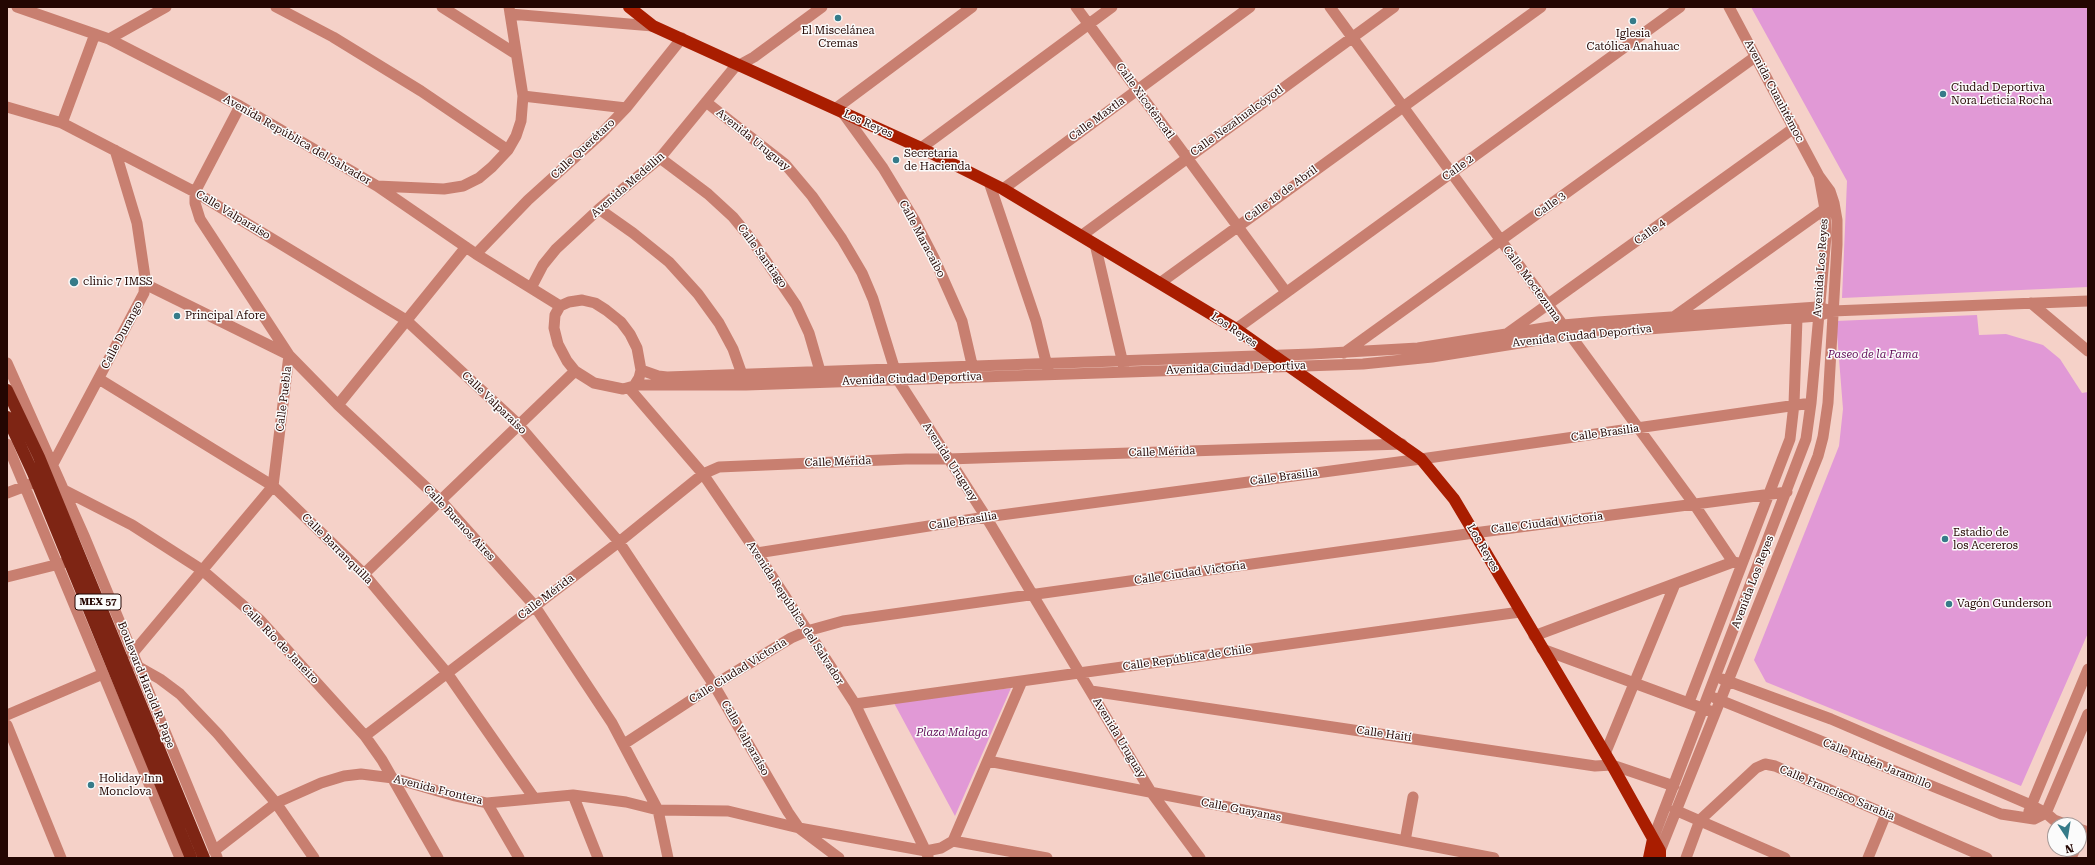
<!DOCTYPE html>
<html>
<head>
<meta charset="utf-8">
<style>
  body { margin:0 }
  #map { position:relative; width:2095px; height:865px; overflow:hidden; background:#f5d1c8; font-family:"Roboto Serif",serif }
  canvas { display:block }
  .frame { position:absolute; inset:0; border:8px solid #240602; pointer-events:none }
  .north { position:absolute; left:2047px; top:817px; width:40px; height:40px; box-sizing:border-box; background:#fbfbfb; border:1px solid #a59997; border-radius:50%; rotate:168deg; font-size:11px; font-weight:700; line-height:16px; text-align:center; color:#240602 }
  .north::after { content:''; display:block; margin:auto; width:14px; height:18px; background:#367b89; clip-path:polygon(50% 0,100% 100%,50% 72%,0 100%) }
</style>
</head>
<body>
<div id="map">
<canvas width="2095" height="865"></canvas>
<div class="frame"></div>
<div class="north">N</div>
</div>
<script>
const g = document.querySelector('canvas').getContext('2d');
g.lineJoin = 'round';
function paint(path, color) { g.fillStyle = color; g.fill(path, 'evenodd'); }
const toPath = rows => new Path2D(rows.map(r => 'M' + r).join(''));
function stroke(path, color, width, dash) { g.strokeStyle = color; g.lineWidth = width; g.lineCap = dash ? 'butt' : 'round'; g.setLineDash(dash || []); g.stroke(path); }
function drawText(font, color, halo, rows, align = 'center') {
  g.font = font + ' "Roboto Serif",serif'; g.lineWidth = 3; g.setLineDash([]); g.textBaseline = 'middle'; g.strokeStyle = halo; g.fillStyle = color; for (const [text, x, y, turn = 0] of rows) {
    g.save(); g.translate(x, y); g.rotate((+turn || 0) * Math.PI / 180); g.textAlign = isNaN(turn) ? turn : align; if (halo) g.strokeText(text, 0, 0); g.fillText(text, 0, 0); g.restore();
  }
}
paint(toPath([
  [1751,7,2088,7,2088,287,1842,298,1847,181],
  [1977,315,1979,335,2006,334,2043,345,2060,359,2082,393,2088,392,2088,633,2021,786,1766,682,1754,660,1839,446,1843,409,1836,321],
  [1011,688,955,816,894,703]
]), '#e199d6');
stroke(toPath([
  [17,7,109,39,240,106,377,186,476,254,560,306],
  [276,7,333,37,421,91,508,150],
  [442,7,516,54],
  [1076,7,1286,292],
  [1330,7,1694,504,1733,562],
  [510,14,653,26],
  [109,39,166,7],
  [523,96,626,108],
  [706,102,785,164,812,196,842,239,862,273,873,299,898,380,986,517,1151,792,1200,858],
  [7,107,62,123,195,192,406,320,518,424,619,542,714,685,788,812,799,828,839,858],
  [835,109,972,7],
  [843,113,883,168,914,219,934,258,962,321,974,373],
  [62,123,95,34],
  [921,148,1112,7],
  [660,158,708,194,733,217,751,239,796,305,809,333,822,378],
  [989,182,1036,321,1048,370],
  [377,186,444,189,463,186,479,178,492,167,508,150,516,136,521,121,523,96,509,7],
  [1003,189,1250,7],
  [599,209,633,233,669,262,698,294,719,323,733,349,744,380],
  [1081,236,1394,7],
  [1095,244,1124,368],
  [476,254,528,200,601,134,626,108,682,38],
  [1160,283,1541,7],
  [145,284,289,355,338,405,441,501,534,605,612,723,658,810,668,858],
  [531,288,543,265,556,249,599,209,660,158,734,68,754,57,822,7],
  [582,300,595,303,606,310,621,322,630,334,637,348,641,370,639,378,634,386,623,389,594,383,575,371,567,361,558,344,554,328,555,315,560,306,569,302,582,300],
  [2031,303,2088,351],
  [1675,316,1829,206],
  [1236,329,1680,7],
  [1508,333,1794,128],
  [1344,353,1755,57],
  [7,363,85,538,217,857],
  [641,370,658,376,667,377,1312,354,1418,348,1563,325,1598,322,1818,307,1832,311],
  [99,379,273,486,364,574,447,673,534,798],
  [636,385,746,385,1363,364,1432,357,1570,335,1818,316,1832,311,2088,301],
  [629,388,703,474,757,553,855,704,928,856],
  [338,405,466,247],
  [7,444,180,858],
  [53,464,144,293,145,277,137,223,115,150],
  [7,493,36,482,50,483,132,525,202,570,260,620,365,736,382,760,438,858],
  [757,553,986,517,1421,459,1811,403],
  [364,574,575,371],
  [7,577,63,563],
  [1534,636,1733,562,1738,563],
  [1542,649,1710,711],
  [132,654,273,486,289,355,200,219,195,203,195,192,240,106],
  [137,666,160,679,180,694,218,734,276,803,314,858],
  [1722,679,1831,719,2031,805,2046,813,2054,820,2067,825],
  [1091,691,1595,766,1612,765,1674,786],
  [1715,698,2001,814,2034,819,2046,813],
  [1689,702,1790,439,1794,404,1797,318],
  [855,704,1520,612],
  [7,715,103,674],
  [7,725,61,858],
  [365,736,619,542,703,474,719,467,906,459,948,459,1402,444],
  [624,744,714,685,791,638,807,631,843,621,1474,533,1787,492],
  [1605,754,1675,584],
  [988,761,1494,858],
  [573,795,598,858],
  [487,803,519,858],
  [1675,810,1785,858],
  [2029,811,2088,669],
  [2046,813,2088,714],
  [2079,829,2088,832],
  [1653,839,1806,439,1811,403,1826,236,1825,209,1819,176],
  [953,841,1047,858],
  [1405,841,1413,797],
  [214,851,276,803,321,783,344,776,361,774,393,778,455,796,487,803,573,795,626,802,658,810,728,811,799,828,926,851,941,848,953,841,1022,681],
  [1660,851,1818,456,1823,437,1828,403,1837,245,1837,220,1834,203,1830,191,1819,176,1729,7],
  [1686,858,1700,820,1756,768,1765,764,1775,766,1987,858],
  [1868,858,1886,814],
  [2071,858,2075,849]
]), '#c87f70', 11);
stroke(toPath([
  [629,7,653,26,921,148,1003,189,1236,329,1421,459,1454,499,1612,765,1660,851,1660,858],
  [1649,858,1653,839]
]), '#a91d00', 12);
stroke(toPath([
  [7,390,39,457,204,858],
  [7,417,33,473,191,858]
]), '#7e2514', 12);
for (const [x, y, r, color] of [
  [838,18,4,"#367b89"],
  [1633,21,4,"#367b89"],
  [1943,94,4,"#367b89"],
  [896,160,4,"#367b89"],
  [74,282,5,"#367b89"],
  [177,316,4,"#367b89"],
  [1945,539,4,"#367b89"],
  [1949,604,4,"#367b89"],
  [91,785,4,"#367b89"]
]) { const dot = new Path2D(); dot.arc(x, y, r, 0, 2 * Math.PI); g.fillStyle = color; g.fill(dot); stroke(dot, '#fbfbfb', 1.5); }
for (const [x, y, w] of [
  [98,602,46]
]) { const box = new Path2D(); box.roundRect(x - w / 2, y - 8, w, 16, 3); g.fillStyle = '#fbfbfb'; g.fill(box); stroke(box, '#240602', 1); }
drawText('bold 10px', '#240602', null, [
  ["MEX 57",98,602]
]);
drawText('11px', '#240602', '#fbfbfb', [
  ["El Miscelánea",838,31,"center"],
  ["Cremas",838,44,"center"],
  ["Iglesia",1633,34,"center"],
  ["Católica Anahuac",1633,47,"center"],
  ["Ciudad Deportiva",1951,88],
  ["Nora Leticia Rocha",1951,101],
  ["Secretaria",904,154],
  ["de Hacienda",904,167],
  ["clinic 7 IMSS",83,282],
  ["Principal Afore",185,316],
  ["Estadio de",1953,533],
  ["los Acereros",1953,546],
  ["Vagón Gunderson",1957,604],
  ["Holiday Inn",99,779],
  ["Monclova",99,792]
], 'left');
drawText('11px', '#240602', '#fbfbfb', [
  ["Avenida Cuauhtémoc",1774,91,62],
  ["Calle Xicoténcatl",1145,101,54],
  ["Calle Maxtla",1097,119,-36],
  ["Calle Nezahualcóyotl",1237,121,-36],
  ["Los Reyes",868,124,24],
  ["Avenida República del Salvador",297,140,30],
  ["Avenida Uruguay",753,140,39],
  ["Calle Querétaro",583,149,-43],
  ["Calle 2",1458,168,-36],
  ["Avenida Medellin",628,185,-41],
  ["Calle 18 de Abril",1281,194,-36],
  ["Calle 3",1550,205,-36],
  ["Calle Valparaíso",233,215,31],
  ["Calle 4",1650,232,-36],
  ["Calle Maracaibo",922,239,62],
  ["Calle Santiago",762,256,54],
  ["Avenida Los Reyes",1821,268,-86],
  ["Calle Moctezuma",1532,284,54],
  ["Los Reyes",1234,330,34],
  ["Calle Durango",122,335,-62],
  ["Avenida Ciudad Deportiva",1582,336,-6],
  ["Avenida Ciudad Deportiva",1236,368,-2],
  ["Avenida Ciudad Deportiva",912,379,-2],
  ["Calle Puebla",284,399,-83],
  ["Calle Valparaíso",494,403,44],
  ["Calle Brasilia",1605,433,-8],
  ["Calle Mérida",1162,452,-2],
  ["Calle Mérida",838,462,-2],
  ["Avenida Uruguay",950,462,57],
  ["Calle Brasilia",1284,477,-8],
  ["Calle Brasilia",963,521,-9],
  ["Calle Buenos Aires",459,523,47],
  ["Calle Ciudad Victoria",1547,523,-7],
  ["Los Reyes",1483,548,60],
  ["Calle Barranquilla",337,549,45],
  ["Calle Ciudad Victoria",1190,573,-8],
  ["Avenida Los Reyes",1753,582,-69],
  ["Calle Mérida",546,597,-37],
  ["Avenida República del Salvador",795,613,57],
  ["Calle Río de Janeiro",280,644,46],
  ["Calle República de Chile",1187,658,-8],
  ["Calle Ciudad Victoria",738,671,-32],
  ["Boulevard Harold R. Pape",146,685,68],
  ["Calle Haití",1384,734,8],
  ["Calle Valparaíso",745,738,60],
  ["Avenida Uruguay",1119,738,59],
  ["Calle Rubén Jaramillo",1877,764,22],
  ["Avenida Frontera",438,790,14],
  ["Calle Francisco Sarabia",1837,793,23],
  ["Calle Guayanas",1241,810,11]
]);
drawText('italic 11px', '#620e5a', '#fbfbfb', [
  ["Paseo de la Fama",1873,355],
  ["Plaza Malaga",952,733]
]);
</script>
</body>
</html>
